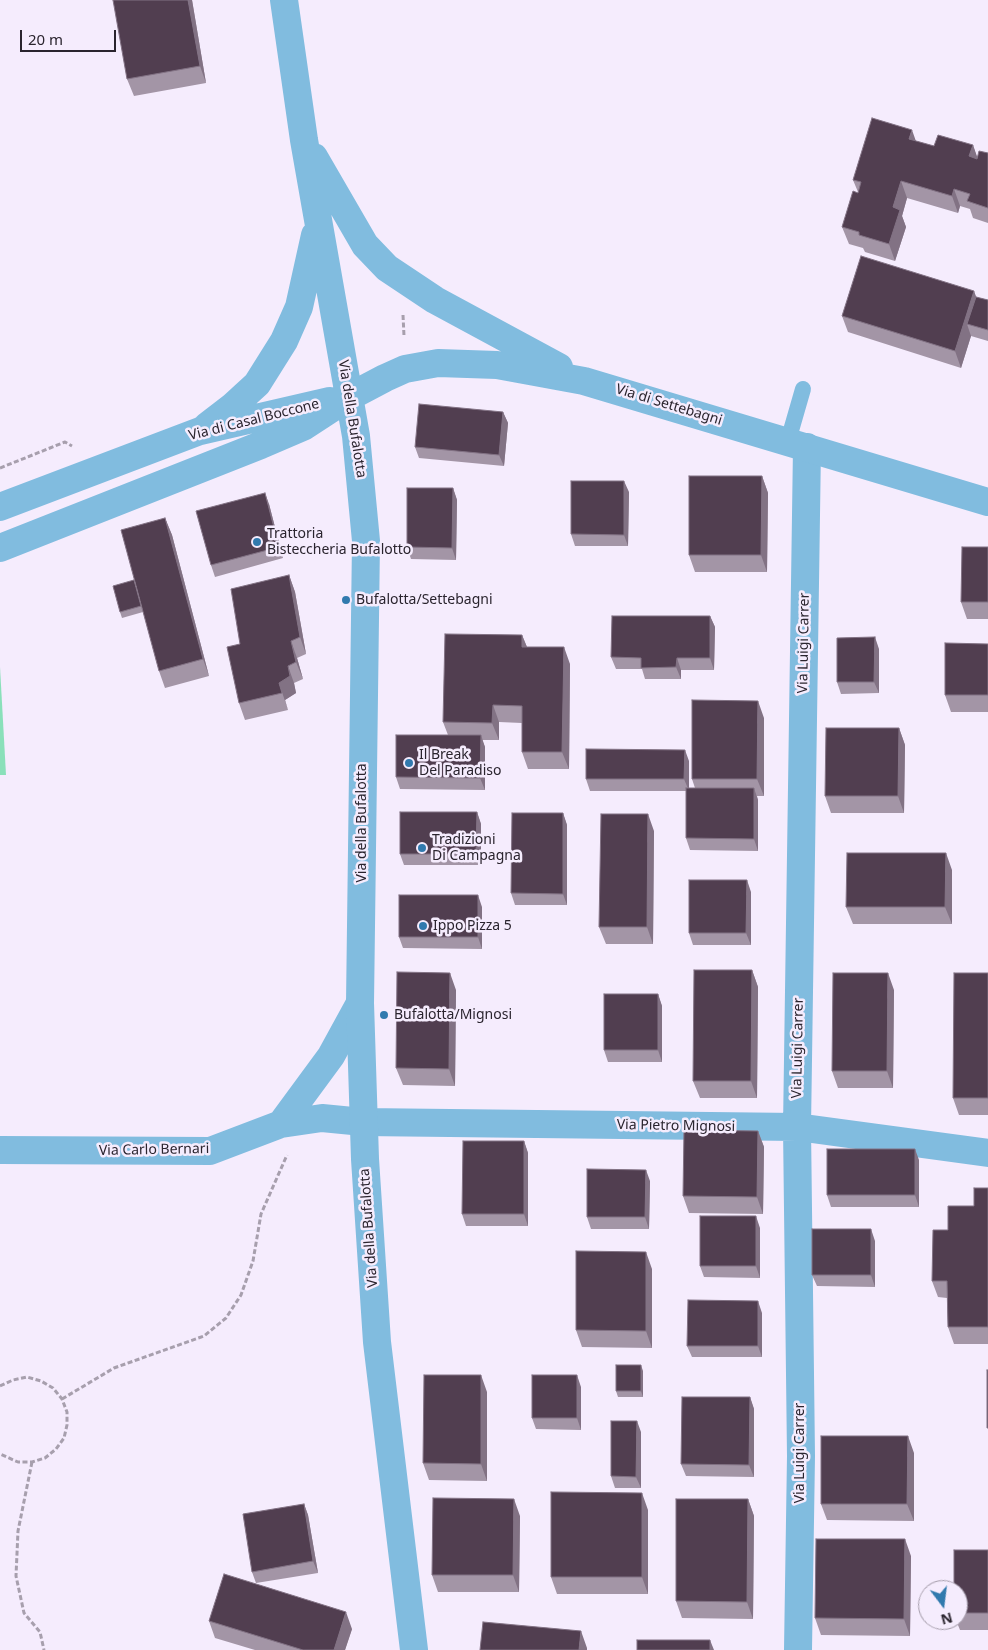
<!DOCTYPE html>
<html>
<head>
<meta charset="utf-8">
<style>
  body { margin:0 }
  #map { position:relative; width:988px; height:1650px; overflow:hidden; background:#f5ecfd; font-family:"Noto Sans",sans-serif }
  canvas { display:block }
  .north { position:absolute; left:918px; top:1580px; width:50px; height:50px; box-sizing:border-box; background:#f5ecfd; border:1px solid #a49caa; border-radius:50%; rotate:165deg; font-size:14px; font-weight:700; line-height:20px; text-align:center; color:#2a242e }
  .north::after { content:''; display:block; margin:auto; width:18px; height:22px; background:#317aae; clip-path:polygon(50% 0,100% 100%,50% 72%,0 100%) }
  .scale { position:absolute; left:20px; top:30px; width:96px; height:22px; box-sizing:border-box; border:2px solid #2a242e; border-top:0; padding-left:6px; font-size:15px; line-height:18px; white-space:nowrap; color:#2a242e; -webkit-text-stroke:4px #f5ecfd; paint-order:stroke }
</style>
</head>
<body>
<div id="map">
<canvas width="988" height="1650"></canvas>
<div class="north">N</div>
<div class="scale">20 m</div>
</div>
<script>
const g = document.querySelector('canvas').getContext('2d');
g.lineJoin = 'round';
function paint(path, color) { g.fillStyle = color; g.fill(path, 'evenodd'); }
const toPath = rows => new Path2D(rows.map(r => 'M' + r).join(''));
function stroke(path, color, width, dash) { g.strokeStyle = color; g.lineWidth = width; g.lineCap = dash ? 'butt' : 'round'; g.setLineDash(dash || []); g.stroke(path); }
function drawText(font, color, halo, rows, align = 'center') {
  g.font = font + ' "Noto Sans",sans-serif'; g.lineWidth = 5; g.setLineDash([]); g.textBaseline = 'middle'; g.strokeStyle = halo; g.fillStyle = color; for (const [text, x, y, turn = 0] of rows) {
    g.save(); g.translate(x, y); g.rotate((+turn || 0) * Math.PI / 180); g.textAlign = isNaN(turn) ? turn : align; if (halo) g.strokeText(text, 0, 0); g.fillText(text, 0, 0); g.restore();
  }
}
paint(toPath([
  [0,667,6,775,0,775]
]), '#8ae0ba');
stroke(toPath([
  [403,315,404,336],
  [0,468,65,442,72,446],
  [0,1386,13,1380,27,1377,41,1381,53,1388,62,1399,67,1412,67,1425,64,1438,56,1449,45,1458,32,1462,18,1462,0,1454],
  [62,1399,114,1368,204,1336,226,1318,241,1295,253,1261,261,1214,287,1155],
  [32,1462,18,1531,16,1576,24,1613,40,1632,44,1650]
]), '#a79fad', 3, [5, 2.5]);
stroke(toPath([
  [788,441,803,389]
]), '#81bcdf', 16);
stroke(toPath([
  [281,1124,331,1056,360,1003],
  [0,1150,210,1151,281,1124,322,1118,363,1122,797,1127,988,1153],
  [798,1650,801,1456,797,1127,807,447]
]), '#81bcdf', 28);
stroke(toPath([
  [284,0,304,140,356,436,366,541,360,1003,365,1159,377,1342,414,1650],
  [314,157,365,245,387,268,435,300,559,367],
  [207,426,233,406,257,384,284,341,299,307,315,235],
  [0,507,200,431,330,401],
  [0,548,261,445,303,427,349,397,385,378,405,369,438,363,497,365,584,381,988,502]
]), '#81bcdf', 28);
paint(toPath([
  [192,0,206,83,134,96,127,79],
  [916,141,934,146,973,145,977,158,988,153,988,223,973,218,970,209,960,206,958,213,907,198,902,216,906,227,895,261,865,252,863,248,849,244,842,227,858,192,853,180],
  [974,291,976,297,988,300,988,341,971,336,961,368,848,332,842,316],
  [503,412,508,423,504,466,419,458,415,447],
  [762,476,768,493,767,572,695,572,689,555],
  [453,488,457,500,456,560,411,559,407,547],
  [629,492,628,546,575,546,571,534],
  [269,504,283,558,215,577,211,565],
  [165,518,172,535,209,676,165,688,159,671],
  [988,547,988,619,967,619,961,602],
  [289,575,295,592,306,654,297,658,303,679,294,683,296,693,285,700,288,710,245,720,239,703,240,644],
  [136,586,143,612,122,618,120,612],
  [710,616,715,627,714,670,681,670,681,679,645,679,642,669,616,669,611,657],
  [522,635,527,647,570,664,569,769,528,769,522,752,522,723,499,722,499,740,482,740,485,747,485,790,400,789,396,777,448,735,443,722],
  [988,644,988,712,951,712,945,695],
  [879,649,879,693,841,694,837,682],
  [764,718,764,796,757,796,758,800,758,851,690,850,686,838,686,791,590,791,586,779,689,761,689,788,695,788,692,779],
  [899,728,905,745,904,813,831,813,825,796],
  [477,812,481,824,481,865,404,865,400,854],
  [563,813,567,825,567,905,515,905,511,893],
  [654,831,653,944,606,944,599,927],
  [952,870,952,924,853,924,846,907],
  [751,892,751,945,693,945,689,933],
  [482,907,482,949,403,948,399,937],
  [752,970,758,987,757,1098,700,1098,693,1081],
  [988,973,988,1115,959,1115,953,1098],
  [456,990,455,1086,403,1085,396,1068],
  [894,990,893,1088,838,1088,832,1071],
  [658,994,662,1006,662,1062,608,1062,604,1050],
  [758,1131,764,1147,763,1214,689,1213,683,1196],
  [524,1141,528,1153,528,1226,466,1226,462,1214],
  [919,1160,919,1207,831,1207,827,1195],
  [650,1181,649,1229,591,1229,587,1217],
  [988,1188,988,1344,954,1344,948,1327,947,1298,938,1297,932,1281,948,1230,974,1206],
  [760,1228,760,1278,704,1277,700,1266],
  [875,1241,875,1287,817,1286,812,1275],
  [652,1269,652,1348,582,1347,576,1330],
  [762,1313,762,1357,692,1357,687,1346],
  [643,1371,643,1397,618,1397,616,1391],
  [581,1387,581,1430,536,1429,532,1418],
  [487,1392,487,1481,429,1480,423,1463],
  [750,1397,754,1409,754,1477,686,1476,681,1464],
  [641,1432,641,1488,615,1488,611,1476],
  [914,1453,914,1521,827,1520,821,1504],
  [748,1499,754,1516,753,1619,682,1618,676,1601],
  [304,1504,308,1515,318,1573,256,1583,252,1572],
  [648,1510,648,1594,557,1594,551,1577],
  [520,1516,519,1592,438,1592,432,1575],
  [988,1550,988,1630,960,1630,956,1620,958,1620,958,1590],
  [911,1556,910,1636,821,1635,815,1618],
  [209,1621,352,1629,345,1650,255,1650,215,1638]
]), '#a395a6');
paint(toPath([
  [188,0,192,0,206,83,200,66],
  [912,130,918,147,909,139],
  [973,145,979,162,969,156],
  [901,181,907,198,902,216,906,227,895,261,889,244,893,207],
  [954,189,960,206,958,213,952,196],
  [974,291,980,308,967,324,971,336,961,368,955,351],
  [503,412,508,423,504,466,499,455],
  [762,476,768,493,767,572,761,555],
  [624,481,629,492,628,546,624,535],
  [453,488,457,500,456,560,452,548],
  [265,493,269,504,283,558,279,547],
  [165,518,172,535,209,676,203,659],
  [289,575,295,592,306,654,300,637],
  [710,616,715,627,714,670,710,658],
  [522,635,529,652,522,647],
  [875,637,879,649,879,693,874,682],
  [291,641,297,658,303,679,296,662],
  [564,647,570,664,569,769,562,752],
  [677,658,681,670,681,679,676,667],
  [288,666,294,683,296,693,285,700,288,710,279,683],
  [758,701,764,718,764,796,757,779],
  [493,705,499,722,499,740,492,723],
  [899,728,905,745,904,813,898,796],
  [481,735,485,747,485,790,480,778],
  [685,750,689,761,689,791,684,779],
  [754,788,758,800,758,851,754,839],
  [477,812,481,824,481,865,476,854],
  [563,813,567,825,567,905,563,894],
  [648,814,654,831,653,944,647,927],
  [946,853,952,870,952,924,945,907],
  [747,880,751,892,751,945,746,933],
  [478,895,482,907,482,949,478,937],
  [752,970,758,987,757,1098,751,1081],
  [450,973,456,990,455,1086,449,1069],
  [888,973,894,990,893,1088,887,1071],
  [658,994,662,1006,662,1062,658,1050],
  [758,1131,764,1147,763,1214,757,1197],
  [524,1141,528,1153,528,1226,524,1214],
  [915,1149,919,1160,919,1207,915,1195],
  [646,1170,650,1181,649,1229,645,1217],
  [756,1216,760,1228,760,1278,756,1266],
  [871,1229,875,1241,875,1287,871,1275],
  [646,1252,652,1269,652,1348,646,1331],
  [758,1301,762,1313,762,1357,758,1346],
  [641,1365,643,1371,643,1397,641,1391],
  [481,1375,487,1392,487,1481,481,1464],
  [577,1375,581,1387,581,1430,577,1418],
  [750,1397,754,1409,754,1477,749,1465],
  [637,1421,641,1432,641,1488,636,1477],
  [908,1436,914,1453,914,1521,907,1504],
  [642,1493,648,1510,648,1594,642,1577],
  [514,1499,520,1516,519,1592,513,1575],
  [748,1499,754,1516,753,1619,747,1602],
  [304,1504,308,1515,318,1573,313,1561],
  [905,1539,911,1556,910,1636,904,1619],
  [346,1612,352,1629,345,1650,334,1650],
  [581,1631,587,1648,587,1650,579,1650],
  [710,1640,714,1650,710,1650]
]), '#827284');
const building = toPath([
  [113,0,188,0,200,66,127,79,113,0],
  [872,118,912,130,909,139,934,146,938,135,973,145,969,156,977,159,979,151,988,153,988,208,967,201,970,194,954,189,952,196,901,181,893,207,900,210,889,244,859,235,859,232,842,227,853,191,858,193,861,182,853,180,872,118],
  [861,256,974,291,955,351,842,316,861,256],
  [976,297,988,300,988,330,967,324,976,297],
  [419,404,503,412,499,455,415,447,419,404],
  [689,476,762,476,761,555,689,555,689,476],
  [571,481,624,481,624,535,571,534,571,481],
  [407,488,453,488,452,548,407,547,407,488],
  [265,493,279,547,211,565,196,511,265,493],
  [165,518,203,659,159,671,121,530,165,518],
  [962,547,988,547,988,602,961,602,962,547],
  [289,575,300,637,291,641,296,662,288,666,290,676,279,683,282,693,239,703,227,647,240,644,231,589,289,575],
  [134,580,141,606,120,612,113,586,134,580],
  [612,616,710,616,710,658,677,658,676,667,641,668,641,658,611,657,612,616],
  [445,634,522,635,522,647,564,647,562,752,522,752,522,706,493,705,492,723,443,722,445,634],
  [875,637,874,682,837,682,837,638,875,637],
  [945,643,988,644,988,695,945,695,945,643],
  [692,700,758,701,757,779,692,779,692,700],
  [826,728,899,728,898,796,825,796,826,728],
  [396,735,481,735,480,778,396,777,396,735],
  [586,749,685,750,684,779,586,779,586,749],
  [686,788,754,788,754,839,686,838,686,788],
  [400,812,477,812,476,854,400,854,400,812],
  [512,813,563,813,563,894,511,893,512,813],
  [601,814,648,814,647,927,599,927,601,814],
  [847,853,946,853,945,907,846,907,847,853],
  [689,880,747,880,746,933,689,933,689,880],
  [399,895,478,895,478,937,399,937,399,895],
  [694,970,752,970,751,1081,693,1081,694,970],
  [397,972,450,973,449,1069,396,1068,397,972],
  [833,973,888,973,887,1071,832,1071,833,973],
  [954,973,988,973,988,1098,953,1098,954,973],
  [604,994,658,994,658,1050,604,1050,604,994],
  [684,1130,758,1131,757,1197,683,1196,684,1130],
  [463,1141,524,1141,524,1214,462,1214,463,1141],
  [827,1149,915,1149,915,1195,827,1195,827,1149],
  [587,1169,646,1170,645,1217,587,1217,587,1169],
  [974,1188,988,1188,988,1327,948,1327,947,1281,932,1281,933,1230,948,1230,948,1206,974,1206,974,1188],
  [700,1216,756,1216,756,1266,700,1266,700,1216],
  [812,1229,871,1229,871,1275,812,1275,812,1229],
  [576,1251,646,1252,646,1331,576,1330,576,1251],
  [688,1300,758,1301,758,1346,687,1346,688,1300],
  [616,1365,641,1365,641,1391,616,1391,616,1365],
  [987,1370,988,1370,988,1428,987,1428,987,1370],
  [424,1375,481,1375,481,1464,423,1463,424,1375],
  [532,1375,577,1375,577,1418,532,1418,532,1375],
  [682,1397,750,1397,749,1465,681,1464,682,1397],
  [611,1421,637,1421,636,1477,611,1476,611,1421],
  [821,1436,908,1436,907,1504,821,1504,821,1436],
  [551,1492,642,1493,642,1577,551,1577,551,1492],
  [433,1498,514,1499,513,1575,432,1575,433,1498],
  [676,1499,748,1499,747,1602,676,1601,676,1499],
  [304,1504,313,1561,252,1572,243,1514,304,1504],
  [816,1539,905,1539,904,1619,815,1618,816,1539],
  [954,1550,988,1550,988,1613,958,1613,958,1590,954,1590,954,1550],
  [224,1574,346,1612,334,1650,303,1650,209,1621,224,1574],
  [483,1622,581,1631,579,1650,480,1650,483,1622],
  [637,1640,710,1640,710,1650,637,1650,637,1640]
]);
paint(building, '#513e50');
stroke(building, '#827284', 1);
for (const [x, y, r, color] of [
  [257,542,5,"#317aae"],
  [346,600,5,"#317aae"],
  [409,763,5,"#317aae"],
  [422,848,5,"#317aae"],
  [423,926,5,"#317aae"],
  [384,1015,5,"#317aae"]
]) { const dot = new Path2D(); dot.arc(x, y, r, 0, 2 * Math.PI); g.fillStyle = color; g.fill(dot); stroke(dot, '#f5ecfd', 2); }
drawText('14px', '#2a242e', '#f5ecfd', [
  ["Via di Settebagni",669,405,17],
  ["Via della Bufalotta",352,419,81],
  ["Via di Casal Boccone",254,420,-14],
  ["Via Luigi Carrer",804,643,-89],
  ["Via della Bufalotta",362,823,-90],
  ["Via Luigi Carrer",798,1048,-89],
  ["Via Pietro Mignosi",676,1126,1],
  ["Via Carlo Bernari",154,1150,-1],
  ["Via della Bufalotta",369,1228,-94],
  ["Via Luigi Carrer",800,1453,-90]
]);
drawText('14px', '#2a242e', '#f5ecfd', [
  ["Trattoria",267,534],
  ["Bisteccheria Bufalotto",267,550],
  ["Bufalotta/Settebagni",356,600],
  ["Il Break",419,755],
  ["Del Paradiso",419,771],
  ["Tradizioni",432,840],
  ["Di Campagna",432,856],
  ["Ippo Pizza 5",433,926],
  ["Bufalotta/Mignosi",394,1015]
], 'left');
</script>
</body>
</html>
